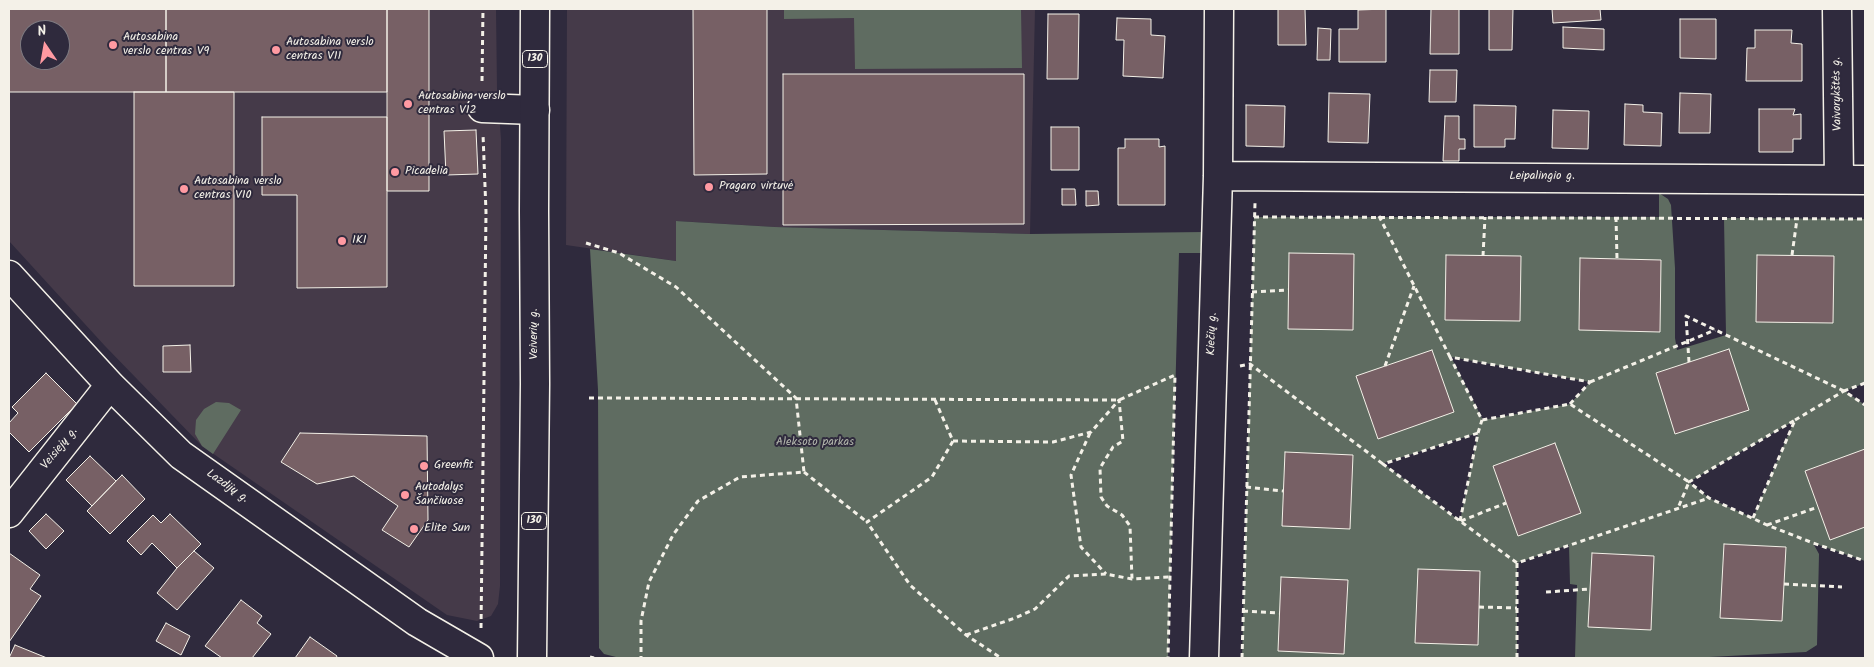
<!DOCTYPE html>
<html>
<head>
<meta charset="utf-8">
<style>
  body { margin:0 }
  #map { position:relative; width:1874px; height:667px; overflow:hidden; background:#2f2a3d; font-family:Kalam,sans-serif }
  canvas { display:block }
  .frame { position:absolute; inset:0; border:10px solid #f4f1e8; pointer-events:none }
  .north { position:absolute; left:20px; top:20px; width:50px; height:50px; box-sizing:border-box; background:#2f2a3d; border:1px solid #7e7a81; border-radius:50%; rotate:348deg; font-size:14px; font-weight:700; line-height:20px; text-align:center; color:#f4f1e8 }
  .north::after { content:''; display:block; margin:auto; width:18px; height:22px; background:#ff9aa2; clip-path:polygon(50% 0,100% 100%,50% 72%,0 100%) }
</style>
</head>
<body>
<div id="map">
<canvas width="1874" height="667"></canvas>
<div class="frame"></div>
<div class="north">N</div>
</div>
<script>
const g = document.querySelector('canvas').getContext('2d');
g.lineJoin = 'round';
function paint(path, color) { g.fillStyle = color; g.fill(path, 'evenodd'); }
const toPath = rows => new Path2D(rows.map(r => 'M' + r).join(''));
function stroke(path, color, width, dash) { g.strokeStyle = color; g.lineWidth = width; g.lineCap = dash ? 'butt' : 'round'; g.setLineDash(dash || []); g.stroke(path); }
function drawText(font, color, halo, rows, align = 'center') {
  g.font = font + ' Kalam,sans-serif'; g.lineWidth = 4; g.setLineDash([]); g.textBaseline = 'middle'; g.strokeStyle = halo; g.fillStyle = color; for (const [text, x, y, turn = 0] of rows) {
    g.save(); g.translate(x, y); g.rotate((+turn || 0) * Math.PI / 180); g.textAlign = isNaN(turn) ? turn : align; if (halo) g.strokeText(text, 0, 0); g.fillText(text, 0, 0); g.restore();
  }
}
paint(toPath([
  [9,9,496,9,497,88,501,139,500,586,498,604,491,616,477,621,447,615,202,446,105,346,9,241],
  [30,30,60,30,60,60,30,60],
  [567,9,1035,9,1030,234,775,227,677,221,676,261,566,245]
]), '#453a49');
paint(toPath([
  [784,9,1021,9,1022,68,855,69,854,18,784,19],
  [1659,193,1668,199,1671,205,1675,268,1675,338,1677,350,1726,335,1724,218,1865,219,1865,383,1845,391,1865,405,1865,561,1813,543,1819,554,1817,645,1806,652,1690,658,1575,658,1577,585,1570,584,1569,545,1517,563,1517,658,1242,658,1254,217,1659,217],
  [1451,357,1590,382,1570,404,1483,420],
  [1794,421,1753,518,1709,498,1689,482],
  [1478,433,1460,521,1384,464,1384,463],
  [676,221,775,227,1030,234,1205,232,1205,253,1179,253,1168,658,620,658,604,654,599,648,598,390,590,249,676,261],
  [216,402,229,403,241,410,213,454,202,446,195,434,196,420,204,409]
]), '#5f6c61');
const building = toPath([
  [9,9,166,9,166,92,9,92,9,9],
  [30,30,60,30,60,60,30,60,30,30],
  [166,9,387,9,387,92,166,92,166,9],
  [387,9,429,9,429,191,387,191,387,9],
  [693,9,767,9,767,174,694,175,693,9],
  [1278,9,1305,9,1306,45,1278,45,1278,9],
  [1386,9,1386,62,1339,62,1339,29,1358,29,1358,10,1386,9],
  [1431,9,1459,9,1459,54,1430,54,1431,9],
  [1489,9,1513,9,1512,50,1489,50,1489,9],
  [1552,9,1600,9,1601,20,1553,23,1552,9],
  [1048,14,1079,14,1078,79,1047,79,1048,14],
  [1117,18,1151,19,1151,35,1165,36,1163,78,1123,76,1124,40,1116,40,1117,18],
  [1680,19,1716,19,1716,59,1680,58,1680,19],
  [1563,27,1604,29,1604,50,1563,48,1563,27],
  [1318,28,1331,29,1330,60,1317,60,1318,28],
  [1755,30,1792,30,1791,43,1802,44,1802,81,1746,81,1747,48,1755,48,1755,30],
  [1430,70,1457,70,1456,102,1429,102,1430,70],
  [783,74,1024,74,1024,224,783,225,783,74],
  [134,92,234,92,234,286,134,286,134,92],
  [1329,93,1370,94,1368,143,1328,142,1329,93],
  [1680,93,1711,94,1710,133,1679,133,1680,93],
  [1625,104,1643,105,1643,112,1662,113,1661,146,1624,145,1625,104],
  [1246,105,1285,106,1284,147,1246,146,1246,105],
  [1474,105,1516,106,1515,139,1505,139,1505,147,1474,147,1474,105],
  [1759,109,1795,109,1793,115,1801,114,1801,139,1793,139,1793,152,1759,152,1759,109],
  [1553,110,1589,111,1588,149,1552,148,1553,110],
  [1445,116,1459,116,1459,139,1465,139,1465,149,1459,149,1459,161,1443,161,1445,116],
  [262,117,387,117,387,287,297,288,297,195,262,195,262,117],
  [1051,127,1079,127,1079,170,1051,170,1051,127],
  [476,130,478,174,446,175,444,131,476,130],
  [1125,139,1159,139,1159,147,1165,146,1165,205,1118,205,1118,148,1125,148,1125,139],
  [1062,189,1075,189,1076,205,1062,205,1062,189],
  [1086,191,1098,191,1099,205,1086,206,1086,191],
  [1289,253,1354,254,1353,330,1288,329,1289,253],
  [1446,255,1521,256,1520,321,1445,320,1446,255],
  [1757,255,1834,256,1833,323,1756,322,1757,255],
  [1580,258,1661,260,1660,332,1579,330,1580,258],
  [190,345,191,372,163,372,163,346,190,345],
  [1729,349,1749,410,1675,434,1656,373,1729,349],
  [1432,350,1454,412,1378,439,1356,376,1432,350],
  [46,373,77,404,29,452,9,432,9,423,18,413,12,407,46,373],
  [300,433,427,436,428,520,409,547,382,530,398,506,354,476,317,484,281,462,300,433],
  [1555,443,1581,513,1518,536,1493,466,1555,443],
  [1865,449,1865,527,1830,540,1805,471,1865,449],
  [1285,452,1353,455,1350,529,1282,526,1285,452],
  [90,456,116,481,92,506,66,480,90,456],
  [122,475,145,499,110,534,87,511,122,475],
  [46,514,64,531,46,549,29,531,46,514],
  [170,514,201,544,177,568,152,543,141,555,127,541,153,515,161,523,170,514],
  [1724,544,1786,547,1782,621,1720,618,1724,544],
  [194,551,214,568,177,610,157,593,177,568,194,551],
  [9,553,40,575,30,589,41,596,9,642,9,553],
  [1592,553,1654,556,1651,630,1588,627,1592,553],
  [1418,569,1480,571,1478,645,1415,643,1418,569],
  [1281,577,1348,580,1344,654,1278,651,1281,577],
  [241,600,262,616,257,623,271,634,252,658,222,658,205,646,241,600],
  [166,623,190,636,181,655,156,641,166,623],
  [310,637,337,656,336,658,295,658,310,637],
  [15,645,47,658,9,658,15,645]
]);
paint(building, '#776065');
stroke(building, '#f4f1e8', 1);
const minor = toPath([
  [1837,9,1839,179],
  [482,108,535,110],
  [1218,176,1865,180],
  [9,275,110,385,181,455,417,622,479,658],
  [9,513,110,385],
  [1204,658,1218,176,1219,9]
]);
const major = toPath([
  [532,658,535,384,534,211,535,9]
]);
stroke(minor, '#f4f1e8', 31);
stroke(major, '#f4f1e8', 31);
stroke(toPath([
  [482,81,483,9],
  [1379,216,1450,357],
  [1254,217,1865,219],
  [1616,217,1617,259],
  [586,243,619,253,676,287,796,398,804,472,740,477,698,501,673,535,649,582,641,621,641,658],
  [1792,255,1797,219],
  [1483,256,1485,217],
  [1252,292,1289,290],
  [1689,362,1686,316,1844,391],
  [1240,366,1250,364,1383,464],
  [1385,366,1414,286],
  [1590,382,1715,330],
  [1865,383,1844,391,1865,405],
  [589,398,1119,400,1175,375,1168,658],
  [935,400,953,441,932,477,867,522,910,585,966,635,1001,658],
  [1570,404,1590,382,1450,357,1482,420,1570,404,1689,482,1678,508],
  [1795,420,1844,391],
  [1090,433,1071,475,1081,547,1106,574],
  [1478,433,1482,420],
  [953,441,1053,442,1091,432,1119,400,1123,441,1113,447,1100,468,1101,497,1107,506,1122,515,1130,526,1132,579],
  [804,472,867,522],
  [1246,487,1283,491],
  [1753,518,1795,420,1689,482,1709,498,1767,525,1813,543,1865,561],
  [1460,521,1478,433,1383,464,1460,521,1517,563],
  [1461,521,1506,503],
  [1767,525,1818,507],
  [1784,584,1842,587],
  [1546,592,1590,589],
  [1479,607,1517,608],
  [1243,611,1280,613],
  [481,628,486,212,483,134],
  [966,635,1015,618,1035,609,1069,576,1106,574,1132,579,1170,577],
  [590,657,594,658],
  [1242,658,1255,203],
  [1517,658,1517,563,1709,498]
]), '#f4f1e8', 3, [5, 4]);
stroke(minor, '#2f2a3d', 28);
stroke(major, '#2f2a3d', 28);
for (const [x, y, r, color] of [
  [113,45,5,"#ff9aa2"],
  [276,50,5,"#ff9aa2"],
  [408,104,5,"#ff9aa2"],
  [395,172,5,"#ff9aa2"],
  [709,187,5,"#ff9aa2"],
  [184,189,5,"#ff9aa2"],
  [342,241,5,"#ff9aa2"],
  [424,466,5,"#ff9aa2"],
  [405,495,5,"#ff9aa2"],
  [414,529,5,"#ff9aa2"]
]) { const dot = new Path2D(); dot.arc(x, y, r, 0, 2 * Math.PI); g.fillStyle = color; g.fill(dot); stroke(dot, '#2f2a3d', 2); }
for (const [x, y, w] of [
  [535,59,25],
  [534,521,25]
]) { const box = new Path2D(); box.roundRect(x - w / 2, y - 8.5, w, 17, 4); g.fillStyle = '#2f2a3d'; g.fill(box); stroke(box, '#f4f1e8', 1); }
drawText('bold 11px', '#f4f1e8', null, [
  ["130",535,59],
  ["130",534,521]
]);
drawText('12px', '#f4f1e8', '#2f2a3d', [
  ["Autosabina",123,38],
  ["verslo centras V9",123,52],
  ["Autosabina verslo",286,43],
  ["centras V11",286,57],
  ["Autosabina verslo",418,97],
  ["centras V12",418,111],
  ["Picadelia",405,172],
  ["Autosabina verslo",194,182],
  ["centras V10",194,196],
  ["Pragaro virtuvė",719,187],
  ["IKI",352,241],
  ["Greenfit",434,466],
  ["Autodalys",415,488],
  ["Šančiuose",415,502],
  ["Elite Sun",424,529]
], 'left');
drawText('12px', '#f4f1e8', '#2f2a3d', [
  ["Vaivorykštės g.",1838,94,-91],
  ["Leipalingio g.",1542,177],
  ["Veiverių g.",535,334,-90],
  ["Kiečių g.",1213,334,-88],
  ["Veisiejų g.",60,449,-51],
  ["Lazdijų g.",227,487,35]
]);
drawText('12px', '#b1b5ab', '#2f2a3d', [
  ["Aleksoto parkas",815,443]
]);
</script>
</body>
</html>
